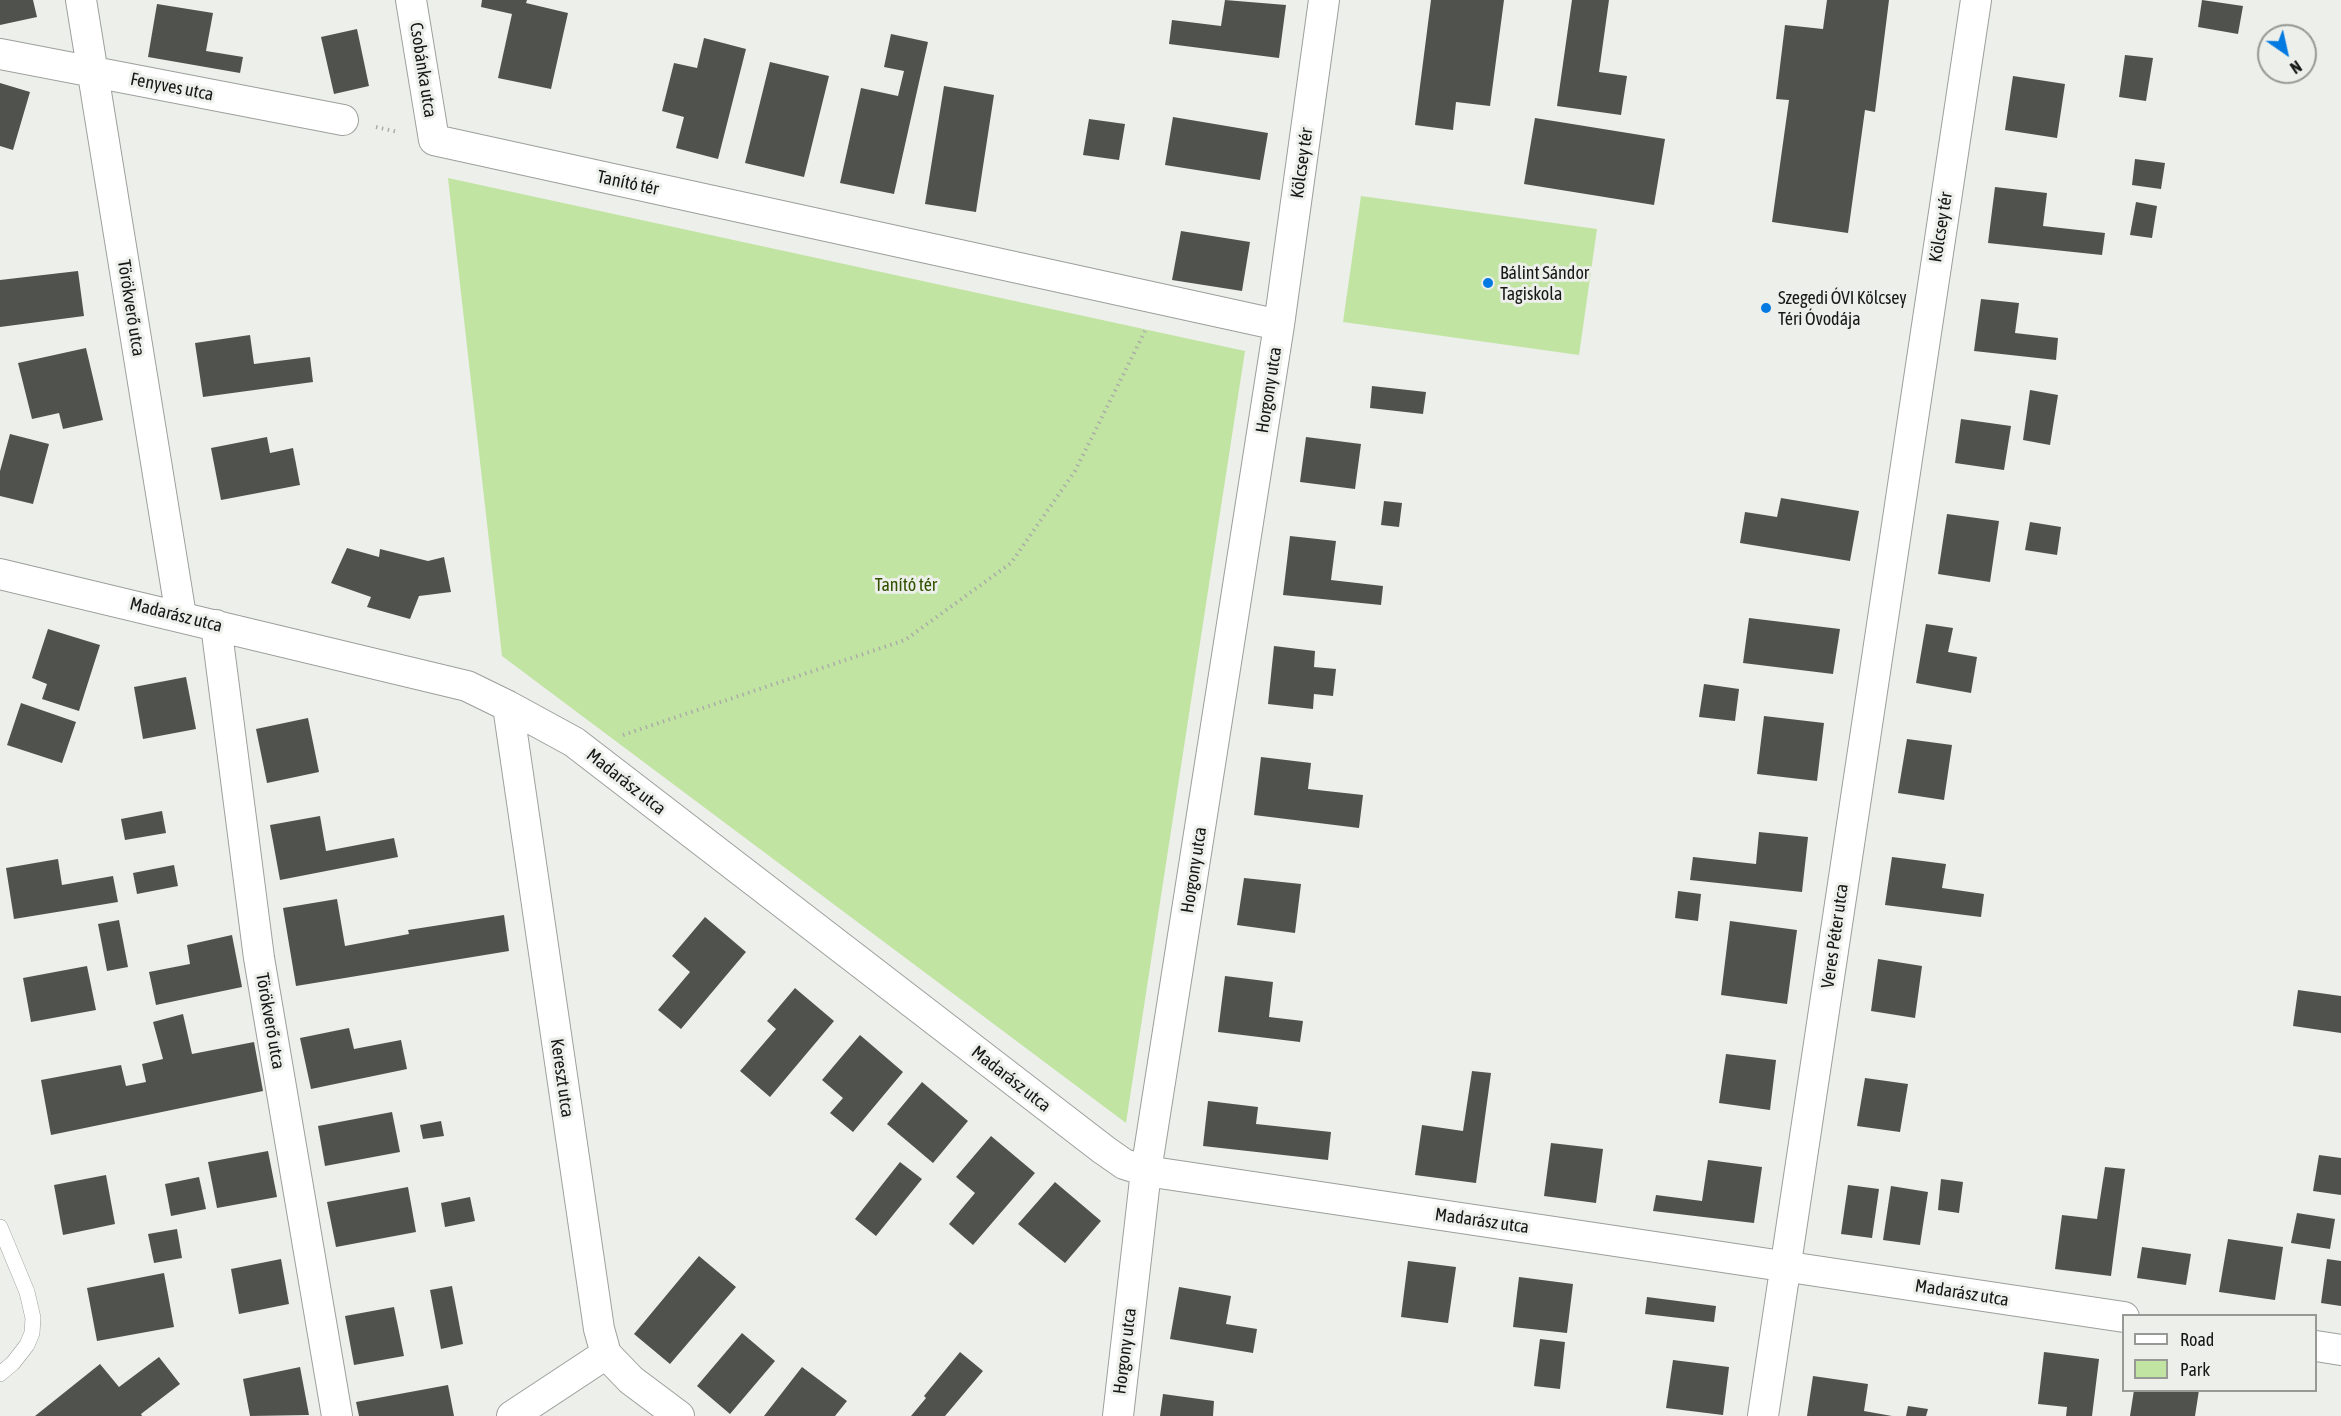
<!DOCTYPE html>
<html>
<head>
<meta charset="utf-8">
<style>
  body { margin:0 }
  #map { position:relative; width:2341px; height:1416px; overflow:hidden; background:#ecefea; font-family:"Asap Condensed",sans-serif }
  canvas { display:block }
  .legend { position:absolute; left:2122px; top:1314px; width:195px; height:78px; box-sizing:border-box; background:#ecefea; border:2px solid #979995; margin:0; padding:8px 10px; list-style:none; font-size:18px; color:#171816 }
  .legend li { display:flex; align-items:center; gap:12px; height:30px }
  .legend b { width:30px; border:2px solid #979995 }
  .north { position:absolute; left:2257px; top:24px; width:60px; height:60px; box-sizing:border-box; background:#ecefea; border:2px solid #979995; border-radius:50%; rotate:146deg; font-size:16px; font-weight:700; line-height:24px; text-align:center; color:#171816 }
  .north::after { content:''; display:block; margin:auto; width:21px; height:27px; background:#027ae1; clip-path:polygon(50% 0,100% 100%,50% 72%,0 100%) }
</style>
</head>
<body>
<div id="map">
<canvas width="2341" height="1416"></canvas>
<ul class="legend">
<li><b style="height:8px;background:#fff"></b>Road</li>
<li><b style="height:16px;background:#c2e4a2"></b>Park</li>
</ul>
<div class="north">N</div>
</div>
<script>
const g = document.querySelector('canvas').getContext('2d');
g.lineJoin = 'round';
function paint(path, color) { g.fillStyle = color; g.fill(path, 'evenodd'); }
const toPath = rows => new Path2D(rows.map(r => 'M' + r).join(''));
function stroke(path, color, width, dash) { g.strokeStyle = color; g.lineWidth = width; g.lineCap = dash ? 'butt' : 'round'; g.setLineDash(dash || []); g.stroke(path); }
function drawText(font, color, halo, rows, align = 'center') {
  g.font = font + ' "Asap Condensed",sans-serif'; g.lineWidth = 6; g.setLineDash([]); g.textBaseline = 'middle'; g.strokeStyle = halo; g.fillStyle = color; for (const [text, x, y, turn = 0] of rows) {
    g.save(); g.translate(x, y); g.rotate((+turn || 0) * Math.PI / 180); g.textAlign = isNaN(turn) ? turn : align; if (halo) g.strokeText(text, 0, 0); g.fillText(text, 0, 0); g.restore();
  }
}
paint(toPath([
  [448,178,1245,351,1126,1123,502,656],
  [1361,196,1597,229,1579,355,1343,322]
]), '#c2e4a2');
paint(toPath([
  [0,0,33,0,37,17,0,25],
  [482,0,527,0,526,3,568,13,551,89,498,78,512,14,481,7],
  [1225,0,1286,5,1279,58,1169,44,1172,20,1221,26],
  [1431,0,1504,0,1490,106,1456,102,1453,130,1415,125],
  [1572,0,1609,0,1599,72,1627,76,1621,115,1557,106],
  [1827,0,1889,0,1875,112,1865,110,1848,233,1772,222,1789,100,1776,99,1785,25,1823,29],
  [2202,0,2243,6,2238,34,2198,27],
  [157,4,213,13,206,51,243,57,240,73,148,57],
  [357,29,369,86,334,94,321,37],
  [891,34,928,42,894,194,840,183,861,88,898,96,904,71,884,67],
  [704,38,746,49,718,159,676,148,684,117,662,111,674,63,697,68],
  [2125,55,2153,58,2146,101,2119,97],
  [770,62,829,76,804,177,745,163],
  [2013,76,2065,84,2057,138,2005,130],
  [0,83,30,92,13,150,0,146],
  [944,86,994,95,976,212,925,204],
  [1173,117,1268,133,1260,180,1165,165],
  [1535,118,1665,139,1654,205,1524,184],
  [1089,119,1125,124,1119,160,1083,155],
  [2135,159,2165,163,2161,189,2132,185],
  [1995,187,2047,193,2043,226,2105,233,2102,255,1988,243],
  [2136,202,2157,206,2152,238,2130,235],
  [1181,231,1250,242,1242,291,1172,280],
  [78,271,84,316,0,327,0,280],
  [1981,299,2019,303,2015,333,2058,338,2056,360,1974,351],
  [250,335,254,364,310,357,313,382,203,397,195,343],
  [86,348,103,420,63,429,59,413,32,419,18,363],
  [1372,386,1426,392,1423,414,1370,408],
  [2030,390,2058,395,2050,445,2023,440],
  [1961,419,2011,426,2004,470,1955,463],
  [10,434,49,444,33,504,0,496,0,471],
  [267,437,270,453,293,448,300,485,221,500,211,448],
  [1306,437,1361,444,1355,489,1300,482],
  [1781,498,1859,511,1850,561,1740,543,1745,512,1777,517],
  [1384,501,1402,503,1399,527,1381,525],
  [1947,514,1999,521,1990,582,1938,574],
  [2030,522,2061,527,2057,555,2025,550],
  [1290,536,1336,541,1331,580,1383,586,1381,605,1283,595],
  [347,548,379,557,380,549,428,561,444,557,451,592,419,596,410,619,367,607,371,597,331,583],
  [1749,618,1840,629,1833,674,1743,663],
  [1926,624,1953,628,1948,652,1977,657,1971,693,1916,683],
  [48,629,100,645,79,711,42,699,47,684,32,678],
  [1274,646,1315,651,1314,667,1336,669,1333,696,1314,694,1313,709,1268,704],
  [186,677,196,729,143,739,134,687],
  [1704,684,1739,689,1735,721,1699,717],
  [21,703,76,722,62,763,7,745],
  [1764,716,1824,723,1817,781,1757,774],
  [308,718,319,772,267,783,256,729],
  [1907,739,1952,745,1944,800,1898,793],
  [1261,757,1311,763,1308,789,1363,795,1359,828,1254,815],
  [162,811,166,833,125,840,121,819],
  [320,816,326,851,394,838,398,857,280,880,270,825],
  [1759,832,1808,837,1802,892,1690,880,1693,857,1756,864],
  [1892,857,1946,864,1942,888,1984,894,1981,917,1885,905],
  [58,859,62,885,113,876,118,902,14,919,6,868],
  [174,865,178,886,137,894,133,873],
  [1244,878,1301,884,1295,933,1237,925],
  [1678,891,1701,894,1698,921,1675,918],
  [337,899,345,946,409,934,408,930,504,915,509,951,296,986,283,908],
  [705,917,746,952,681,1029,658,1010,690,972,672,956],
  [119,920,128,967,107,971,98,924],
  [1730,921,1797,930,1787,1004,1721,995],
  [232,935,242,987,156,1005,149,972,190,964,187,945],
  [1878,959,1922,966,1915,1018,1871,1011],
  [87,966,96,1010,31,1022,23,978],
  [1225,976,1273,982,1269,1017,1303,1021,1300,1042,1218,1032],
  [795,988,834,1021,770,1097,740,1071,776,1029,767,1021],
  [2298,990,2341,996,2341,1033,2293,1026],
  [183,1014,192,1054,254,1042,263,1091,51,1135,41,1080,121,1065,126,1086,146,1082,142,1064,163,1059,153,1022],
  [349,1028,354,1049,401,1040,407,1069,311,1089,300,1038],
  [860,1035,903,1072,853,1132,830,1113,843,1098,822,1080],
  [1726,1054,1776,1060,1770,1110,1719,1103],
  [1472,1071,1491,1073,1476,1183,1415,1175,1422,1125,1463,1131],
  [1865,1078,1908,1084,1900,1132,1857,1126],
  [922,1082,968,1121,933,1163,887,1124],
  [1208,1101,1258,1107,1256,1124,1331,1132,1328,1160,1203,1146],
  [392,1112,400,1152,325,1166,318,1126],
  [441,1121,444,1136,423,1139,420,1125],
  [991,1136,1035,1173,973,1245,949,1224,975,1193,956,1177],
  [1551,1143,1603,1149,1596,1203,1544,1196],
  [268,1151,277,1197,217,1208,208,1162],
  [2319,1155,2341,1158,2341,1195,2313,1191],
  [1708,1160,1762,1167,1754,1223,1653,1211,1656,1195,1702,1201],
  [900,1162,922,1179,876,1236,855,1219],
  [2105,1167,2125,1169,2111,1276,2055,1269,2062,1215,2097,1219],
  [106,1175,115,1224,63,1235,54,1185],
  [199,1177,206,1209,171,1216,165,1184],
  [1941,1179,1963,1182,1959,1213,1938,1210],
  [1055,1182,1101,1221,1065,1263,1018,1224],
  [1848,1185,1879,1189,1872,1238,1841,1234],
  [1891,1186,1928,1192,1920,1245,1883,1240],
  [408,1187,416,1232,336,1247,327,1202],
  [470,1197,475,1221,445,1227,441,1203],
  [2297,1213,2335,1219,2330,1249,2291,1243],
  [177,1229,182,1258,154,1263,148,1234],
  [2228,1239,2283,1247,2275,1300,2219,1292],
  [2142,1247,2191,1254,2186,1285,2137,1278],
  [699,1256,736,1287,670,1364,634,1334],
  [281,1259,289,1304,239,1314,231,1269],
  [2327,1259,2341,1261,2341,1306,2321,1303],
  [1408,1261,1456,1267,1448,1323,1401,1317],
  [164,1273,174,1327,97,1341,87,1288],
  [1519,1277,1573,1284,1567,1333,1513,1327],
  [452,1286,463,1344,441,1349,430,1290],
  [1179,1287,1231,1296,1226,1324,1257,1329,1253,1353,1170,1339],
  [1647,1297,1716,1306,1714,1322,1645,1314],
  [394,1307,404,1356,354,1365,345,1316],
  [742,1333,775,1361,730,1414,697,1386],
  [1540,1339,1565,1342,1560,1389,1534,1386],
  [960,1352,983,1371,945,1416,911,1416,926,1398,924,1396],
  [2044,1352,2099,1359,2092,1416,2066,1416,2067,1407,2038,1404],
  [159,1357,180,1384,141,1414,142,1416,35,1416,100,1364,119,1387],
  [1673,1360,1729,1367,1723,1415,1666,1408],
  [300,1367,309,1415,250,1416,243,1379],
  [802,1367,847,1401,835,1416,764,1416],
  [1813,1376,1868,1384,1864,1411,1892,1416,1807,1416],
  [448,1385,454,1416,359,1416,356,1402],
  [2134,1390,2199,1390,2195,1416,2130,1416],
  [1163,1394,1214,1401,1213,1416,1160,1416],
  [1908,1406,1928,1409,1926,1416,1906,1416]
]), '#50524e');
const lane = toPath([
  [0,1227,27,1292,33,1318,32,1333,27,1345,13,1363,0,1374]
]);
const street = toPath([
  [81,0,181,616],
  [411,0,434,140,1279,325],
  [0,54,343,120],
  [0,574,467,686,508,706,574,742,1104,1150,1124,1164,1146,1171,2124,1317],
  [216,625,259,958,337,1416],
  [508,706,599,1329,606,1354,631,1380,679,1416],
  [2316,1346,2341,1350],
  [512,1416,606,1354],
  [1118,1416,1146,1171,1279,325,1324,0],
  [1763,1416,1976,0]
]);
stroke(lane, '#9c9f9b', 16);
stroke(street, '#9c9f9b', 32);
stroke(toPath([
  [376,127,398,132],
  [623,735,905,640,1011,563,1075,471,1145,331]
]), '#aaada8', 4, [1.5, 4.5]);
stroke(lane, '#fff', 15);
stroke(street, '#fff', 30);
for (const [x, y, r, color] of [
  [1488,283,6,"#027ae1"],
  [1766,308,6,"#027ae1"]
]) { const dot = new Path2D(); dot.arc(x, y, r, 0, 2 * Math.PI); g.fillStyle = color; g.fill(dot); stroke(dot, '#ecefea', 2); }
drawText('18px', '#171816', '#ecefea', [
  ["Csobánka utca",423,70,81],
  ["Fenyves utca",172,87,11],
  ["Kölcsey tér",1302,163,-82],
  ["Tanító tér",628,183,12],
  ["Kölcsey tér",1941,227,-81],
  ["Törökverő utca",131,308,81],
  ["Horgony utca",1269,390,-81],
  ["Madarász utca",176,615,14],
  ["Madarász utca",626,782,38],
  ["Horgony utca",1194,870,-81],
  ["Veres Péter utca",1835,936,-82],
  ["Törökverő utca",270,1021,80],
  ["Kereszt utca",562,1078,82],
  ["Madarász utca",1011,1079,38],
  ["Madarász utca",1482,1221,8],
  ["Madarász utca",1962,1293,9],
  ["Horgony utca",1125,1351,-83]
]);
drawText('18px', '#171816', '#ecefea', [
  ["Bálint Sándor",1500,273],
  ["Tagiskola",1500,294],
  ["Szegedi ÓVI Kölcsey",1778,298],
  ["Téri Óvodája",1778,319]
], 'left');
drawText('18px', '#325100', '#ecefea', [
  ["Tanító tér",906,585]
]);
</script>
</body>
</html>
